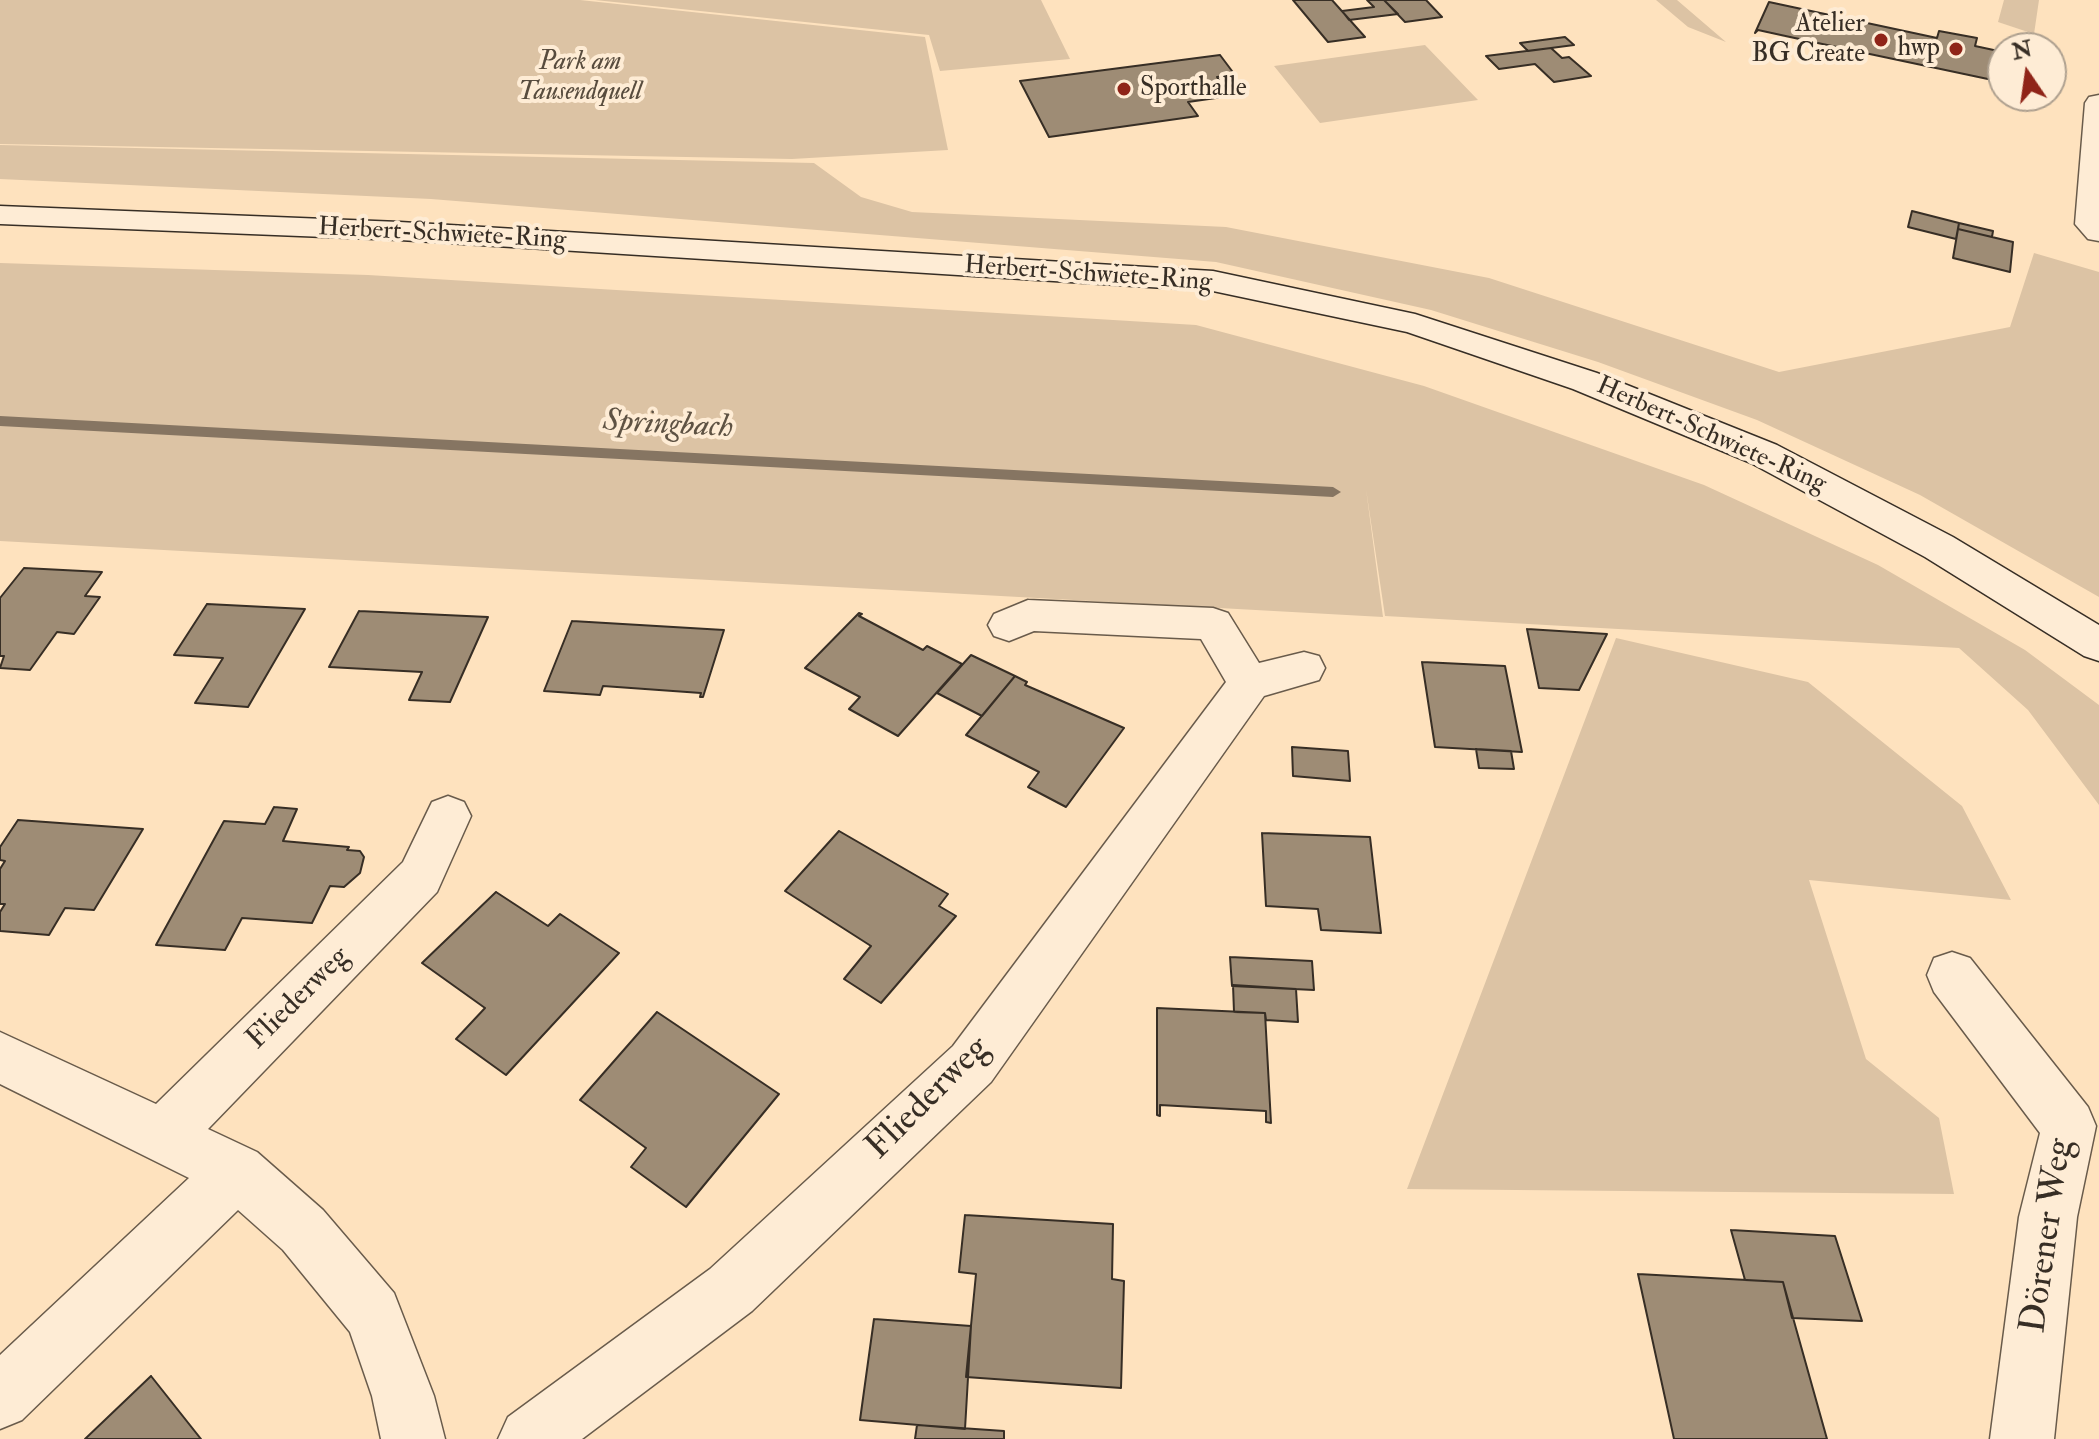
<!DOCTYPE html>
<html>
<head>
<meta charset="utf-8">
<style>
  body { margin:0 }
  #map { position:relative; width:2099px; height:1439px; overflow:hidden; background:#fee2be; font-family:"IM FELL Double Pica",serif }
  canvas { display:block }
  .north { position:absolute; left:1987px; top:32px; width:80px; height:80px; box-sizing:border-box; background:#feecd5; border:2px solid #aea08f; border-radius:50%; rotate:347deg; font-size:22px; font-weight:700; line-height:32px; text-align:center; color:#372e25 }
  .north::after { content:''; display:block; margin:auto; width:28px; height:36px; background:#8f2418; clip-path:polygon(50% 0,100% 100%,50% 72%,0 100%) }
</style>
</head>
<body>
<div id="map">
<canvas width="2099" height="1439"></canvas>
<div class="north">N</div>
</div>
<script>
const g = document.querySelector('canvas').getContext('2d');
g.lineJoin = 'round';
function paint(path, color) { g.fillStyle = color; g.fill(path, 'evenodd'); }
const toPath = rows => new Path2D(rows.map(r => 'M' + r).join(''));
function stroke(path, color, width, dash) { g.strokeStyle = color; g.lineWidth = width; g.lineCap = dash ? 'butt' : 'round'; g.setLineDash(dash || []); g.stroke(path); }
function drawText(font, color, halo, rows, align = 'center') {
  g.font = font + ' "IM FELL Double Pica",serif'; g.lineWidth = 8; g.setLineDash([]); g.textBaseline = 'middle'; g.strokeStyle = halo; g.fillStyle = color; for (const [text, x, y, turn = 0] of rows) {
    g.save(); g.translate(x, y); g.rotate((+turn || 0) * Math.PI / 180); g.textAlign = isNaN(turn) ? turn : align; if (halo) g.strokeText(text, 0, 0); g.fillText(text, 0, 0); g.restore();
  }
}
paint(toPath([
  [0,0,580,0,925,37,948,150,792,159,0,144],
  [595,0,1041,0,1070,59,940,71,929,35],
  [1656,0,1677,0,1726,42,1688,27],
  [2004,0,2039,0,2034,34,1998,22],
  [1425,45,1478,100,1320,123,1274,66],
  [0,145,814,163,861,197,912,212,1226,227,1489,278,1779,372,2010,327,2034,253,2099,272,2099,597,1920,495,1757,420,1598,362,1431,310,1216,262,431,199,0,179],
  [0,263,368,275,1196,325,1424,386,1704,485,1878,565,2025,650,2099,705,2099,805,2028,710,1959,648,1385,616,1366,489,1383,617,0,541],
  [1616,638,1808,682,1962,806,2011,900,1809,880,1866,1059,1939,1118,1954,1194,1407,1189]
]), '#dcc3a4');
paint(toPath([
  [0,416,1333,487,1341,492,1333,497,0,426,0,416]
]), '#867562');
const building = toPath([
  [1293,0,1332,0,1365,37,1328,42,1293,0],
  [1367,0,1384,0,1398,14,1349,20,1342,11,1374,7,1367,0],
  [1384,0,1426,0,1442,17,1405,22,1384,0],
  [1769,2,1937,38,1939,31,1977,38,1975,46,2003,52,2003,85,2002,82,1813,42,1758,30,1755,33,1769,2],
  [1565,37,1574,45,1528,51,1520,43,1565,37],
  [1551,48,1562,58,1569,57,1591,76,1554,82,1535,64,1499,69,1486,56,1551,48],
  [1220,55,1235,75,1217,77,1230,96,1188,102,1198,116,1049,137,1020,81,1220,55],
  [1912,211,1959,223,1956,239,1908,227,1912,211],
  [1959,223,1993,231,1992,237,1958,229,1959,223],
  [1958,229,2013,242,2010,272,1953,258,1958,229],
  [24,568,102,572,85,596,100,597,74,634,57,632,30,670,0,668,4,656,0,656,0,598,24,568],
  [207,604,305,609,248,707,195,703,223,658,174,655,207,604],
  [359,611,488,617,450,702,409,700,422,672,329,667,359,611],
  [859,613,862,614,859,616,923,650,927,646,962,664,898,736,849,709,860,697,805,668,859,613],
  [572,621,724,630,703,697,700,697,701,693,603,686,600,695,544,691,572,621],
  [1527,629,1607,634,1579,690,1539,688,1527,629],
  [971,655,1015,676,982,716,937,693,971,655],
  [1422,662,1505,666,1522,752,1435,747,1422,662],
  [1015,676,1027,682,1025,685,1124,728,1066,807,1028,787,1039,772,966,735,1015,676],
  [1292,747,1348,751,1350,781,1293,776,1292,747],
  [1476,749,1511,751,1514,769,1479,768,1476,749],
  [274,807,297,809,283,841,349,847,347,850,360,851,364,857,360,873,344,887,330,886,312,923,242,918,225,950,156,945,224,821,265,824,274,807],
  [18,820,143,829,94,910,65,908,49,935,0,931,0,912,5,904,0,904,0,869,5,861,0,860,0,847,18,820],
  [839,831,948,894,939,906,956,916,881,1003,844,979,871,946,785,891,839,831],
  [1262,833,1370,837,1381,933,1321,930,1318,909,1266,906,1262,833],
  [496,892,548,926,560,914,619,953,506,1075,456,1039,485,1008,422,963,496,892],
  [1230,957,1312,961,1314,990,1232,986,1230,957],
  [1233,985,1296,989,1298,1022,1266,1020,1265,1013,1234,1012,1233,985],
  [1157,1008,1265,1013,1271,1123,1266,1122,1266,1111,1160,1105,1160,1116,1157,1115,1157,1008],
  [657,1012,779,1094,686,1207,631,1167,646,1148,580,1100,657,1012],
  [965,1215,1113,1224,1112,1279,1124,1281,1121,1388,966,1377,976,1274,959,1272,965,1215],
  [1731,1230,1835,1236,1862,1321,1792,1318,1783,1282,1745,1280,1731,1230],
  [1638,1274,1783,1282,1827,1439,1674,1439,1638,1274],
  [874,1319,971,1326,965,1429,860,1420,874,1319],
  [151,1376,201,1439,85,1439,151,1376],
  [917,1425,1004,1431,1004,1439,915,1439,917,1425]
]);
paint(building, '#9e8c75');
stroke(building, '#372e25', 2);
const minor = toPath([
  [2099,95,2099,241,2088,239,2075,224,2085,103,2089,97,2099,95],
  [1028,600,1213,608,1228,613,1259,663,1304,652,1319,656,1325,668,1319,680,1264,696,991,1082,752,1311,582,1439,498,1439,508,1417,710,1269,953,1046,1226,682,1201,639,1034,631,1009,641,994,636,988,625,994,614,1028,600],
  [448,796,464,802,471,816,437,892,208,1129,257,1152,323,1210,394,1293,434,1396,445,1439,381,1439,372,1396,350,1332,283,1250,238,1210,22,1420,0,1429,0,1355,189,1178,0,1084,0,1032,156,1104,403,862,432,802,448,796],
  [1952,952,1970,958,2088,1107,2096,1126,2077,1217,2054,1439,1990,1439,2019,1217,2040,1133,1934,992,1927,975,1934,958,1952,952]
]);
const secondary = toPath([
  [0,206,400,222,1213,271,1415,314,1597,373,1777,445,1953,537,2099,625,2099,661,2084,656,1925,557,1751,463,1573,389,1407,332,1213,291,400,240,0,224,0,206]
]);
stroke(minor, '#695b4b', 3);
stroke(secondary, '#372e25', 3);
paint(minor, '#feecd5');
paint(secondary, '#feecd5');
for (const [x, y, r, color] of [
  [1881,40,8,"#8f2418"],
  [1956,49,8,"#8f2418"],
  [1124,89,8,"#8f2418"]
]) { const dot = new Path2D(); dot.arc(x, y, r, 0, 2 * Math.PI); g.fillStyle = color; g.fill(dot); stroke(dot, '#feecd5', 3); }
drawText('26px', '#372e25', '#feecd5', [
  ["Atelier",1865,25],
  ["BG Create",1865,55],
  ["hwp",1940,49],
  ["Sporthalle",1140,89,"left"]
], 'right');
drawText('italic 26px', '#584c3e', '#feecd5', [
  ["Park am",580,63],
  ["Tausendquell",580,93]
]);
drawText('26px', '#372e25', '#feecd5', [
  ["Herbert-Schwiete-Ring",442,235,3],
  ["Herbert-Schwiete-Ring",1088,275,4],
  ["Herbert-Schwiete-Ring",1711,436,24]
]);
drawText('30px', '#372e25', '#feecd5', [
  ["Fliederweg",299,999,-45]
]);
drawText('italic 32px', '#5e5243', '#feecd5', [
  ["Springbach",668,426,3]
]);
drawText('36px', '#372e25', '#feecd5', [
  ["Fliederweg",929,1099,-45],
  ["Dörener Weg",2049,1236,-82]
]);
</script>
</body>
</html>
